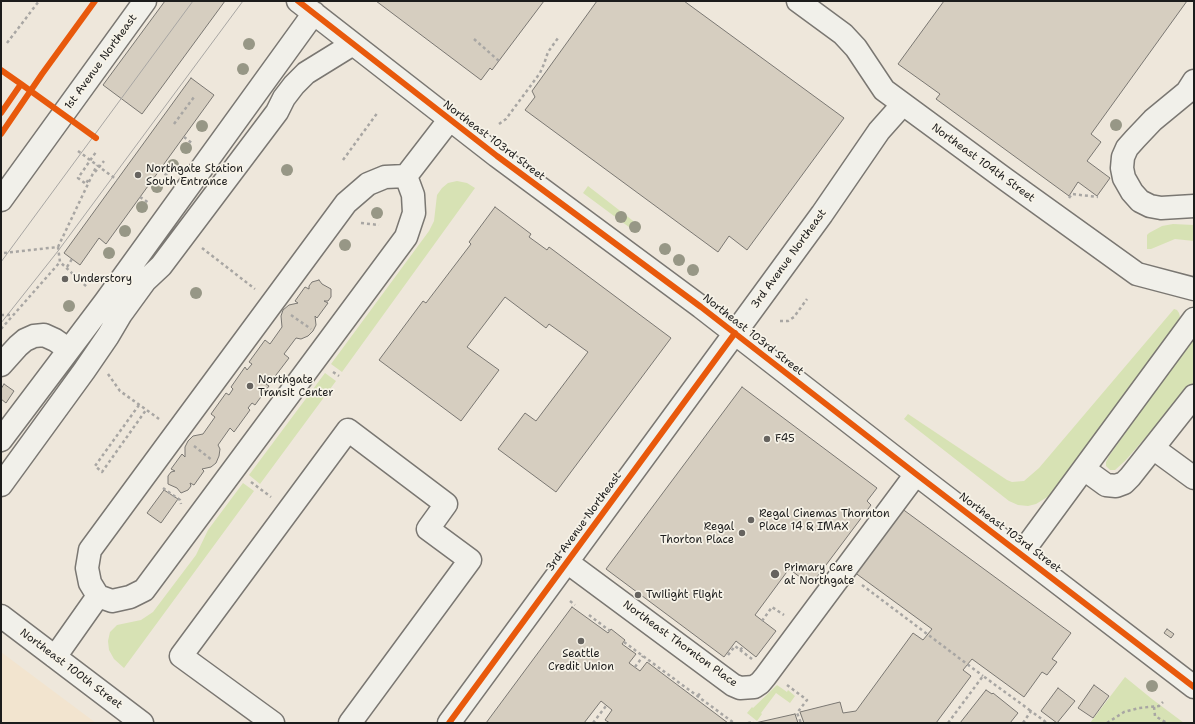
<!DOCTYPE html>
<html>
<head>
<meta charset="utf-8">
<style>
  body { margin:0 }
  #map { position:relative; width:1195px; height:724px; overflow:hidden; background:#eee7db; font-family:"Shantell Sans",sans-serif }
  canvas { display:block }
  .frame { position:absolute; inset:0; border:2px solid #1c1c1c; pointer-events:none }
</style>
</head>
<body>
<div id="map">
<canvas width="1195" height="724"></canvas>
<div class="frame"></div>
</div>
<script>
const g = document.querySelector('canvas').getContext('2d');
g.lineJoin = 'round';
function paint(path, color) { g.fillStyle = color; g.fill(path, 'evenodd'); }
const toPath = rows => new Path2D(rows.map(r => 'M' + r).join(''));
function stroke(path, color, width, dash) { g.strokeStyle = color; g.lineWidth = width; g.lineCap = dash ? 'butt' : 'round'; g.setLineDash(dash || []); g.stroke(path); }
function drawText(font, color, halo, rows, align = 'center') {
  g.font = font + ' "Shantell Sans",sans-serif'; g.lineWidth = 3.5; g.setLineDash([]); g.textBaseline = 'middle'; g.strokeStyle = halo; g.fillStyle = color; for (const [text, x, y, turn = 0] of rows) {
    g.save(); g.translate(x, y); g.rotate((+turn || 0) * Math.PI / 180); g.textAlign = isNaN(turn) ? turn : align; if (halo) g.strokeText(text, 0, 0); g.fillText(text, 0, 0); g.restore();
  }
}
paint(toPath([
  [1,652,96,723,1,723]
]), '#f2e4cf');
paint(toPath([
  [457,181,467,183,475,188,342,372,331,364,429,231,434,221,437,195,442,188,448,183],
  [588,186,641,227,637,233,583,193],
  [1173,224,1194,225,1194,241,1175,239,1151,249,1147,249,1147,235,1149,233,1162,226],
  [1174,309,1177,310,1179,313,1180,317,1171,332,1049,496,1036,504,1028,506,1018,505,1009,501,904,419,908,414,1007,480,1012,482,1024,481,1039,468],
  [1194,336,1194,382,1125,461,1115,470,1110,470,1106,466,1106,462,1109,456],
  [325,373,336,381,260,484,249,475],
  [243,483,254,491,124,668,114,659,109,650,108,641,110,632,117,625,141,620,153,612,196,555,208,530],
  [1125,677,1152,699,1184,723,1090,723],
  [777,685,787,692,788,690,795,696,790,703,776,693,761,713,762,714,757,721,747,713,752,707,753,708]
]), '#d7e2b4');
const building = toPath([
  [165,1,225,1,142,114,103,85,165,1],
  [376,1,544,1,492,70,490,68,481,80,376,1],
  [597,1,684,1,844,118,747,250,729,236,718,252,525,110,535,97,532,91,597,1],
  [944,1,1187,1,1091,134,1101,142,1087,161,1110,178,1097,196,1078,182,1069,196,936,99,940,94,898,64,944,1],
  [191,78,214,95,106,244,99,238,80,265,64,253,191,78],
  [495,207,531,234,529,237,547,250,549,247,671,338,556,492,498,449,525,413,536,421,588,352,549,324,546,328,505,297,467,347,499,370,461,421,379,360,423,301,426,303,471,244,469,242,495,207],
  [319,280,322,284,331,289,331,297,328,301,324,301,328,303,317,318,315,316,316,325,313,331,308,336,301,339,296,338,284,354,289,358,273,379,270,378,266,384,269,386,255,405,252,403,248,408,250,410,234,432,230,428,218,445,220,449,219,456,216,463,211,467,202,469,204,471,194,485,190,483,191,486,188,490,181,493,177,488,168,484,168,476,171,472,175,471,171,469,182,454,185,457,185,447,188,441,193,436,203,434,215,417,211,414,226,393,229,395,233,389,231,387,245,367,247,370,252,364,249,362,265,340,270,344,282,327,281,316,283,310,289,305,298,303,295,301,305,287,309,289,309,286,312,282,319,280],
  [4,384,14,391,6,403,1,399,1,389,4,384],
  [742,387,877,488,867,501,871,505,811,585,789,569,755,615,776,631,756,657,736,641,724,657,606,569,742,387],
  [164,490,178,499,161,523,147,513,164,490],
  [901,508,1071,633,1052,659,1057,662,1047,675,1042,672,1024,697,972,659,963,670,971,676,936,723,804,723,800,712,840,702,843,713,856,711,913,633,923,640,932,629,854,572,901,508],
  [572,607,608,633,611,629,625,640,622,644,636,654,629,663,640,671,647,662,728,723,610,723,605,720,612,710,601,701,584,723,486,723,572,607],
  [1167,629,1174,634,1171,638,1164,633,1167,629],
  [1094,685,1109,696,1093,718,1078,708,1094,685],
  [1058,688,1075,701,1057,723,1041,711,1058,688],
  [986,690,992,694,993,693,1018,713,1010,723,960,723,986,690],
  [795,714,798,723,755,723,795,714]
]);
paint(building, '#d6cec0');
stroke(building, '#7a7772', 1);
const minor = toPath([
  [298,1,497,156,701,307,916,474,1194,687],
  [798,1,843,34,856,48,884,90,1005,179,1137,274,1194,289],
  [1194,81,1187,92,1153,120,1135,139,1127,148,1123,157,1122,168,1124,178,1132,192,1140,201,1150,206,1161,208,1194,206],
  [406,176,413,195,414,213,406,237,144,590,130,597,112,601,98,596,90,583,87,568,90,550,165,448,346,203,368,184,385,177,406,176],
  [406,176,450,119],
  [1,365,18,346,25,340,34,336,44,335,55,340,68,349],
  [1,440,105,302,314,13],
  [1153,448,1194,478],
  [1084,469,1106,485,1116,486,1124,483,1130,477,1194,396],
  [1,485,84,371,108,336,121,314,145,281,161,266,277,112,284,98,294,85,306,73,353,44],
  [1021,554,1194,319],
  [567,562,733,685,740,688,754,687,760,683,765,677,916,474],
  [1,616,142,723],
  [55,657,98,596],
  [273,723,181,656,348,430,446,504,428,529,470,560,350,723],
  [449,723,754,307,822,214,879,131,903,104]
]);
const major = toPath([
  [1,200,145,1]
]);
stroke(minor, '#7a7772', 25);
stroke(major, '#7a7772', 25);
stroke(toPath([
  [474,39,499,61],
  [7,43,39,1],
  [174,124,194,97],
  [499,124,506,119,540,73,544,64,548,52,558,38],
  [184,137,193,144],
  [78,151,117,180],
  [343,160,378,112],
  [160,170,169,177],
  [95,172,104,161],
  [88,180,86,184,78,178,96,152],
  [140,197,149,203],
  [1069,198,1072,194,1098,197],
  [361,223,379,225],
  [58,247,97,165],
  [202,248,255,289],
  [4,253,58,247,60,262,88,288],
  [67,267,72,259],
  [1,315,12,315],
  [291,315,311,329],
  [780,321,788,321,794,317,807,299],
  [1,329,60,262],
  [333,372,339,376],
  [108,374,120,391,159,419],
  [139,405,95,466,102,472,146,410],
  [194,446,212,460],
  [251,482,271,497],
  [163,488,180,500,181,504],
  [862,585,983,676],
  [570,601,575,605],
  [589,615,610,631],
  [762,621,772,607,784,615],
  [624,642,734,723],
  [740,650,752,659],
  [728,655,735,646,740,650,743,647],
  [635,667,643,656],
  [787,685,807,700,797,713,801,723],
  [698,696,701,692],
  [1154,707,1155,716,1167,723],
  [593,723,606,706],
  [748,723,754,722],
  [948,723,983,676,1031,711],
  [1023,723,1031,711,1047,723],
  [1107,723,1124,712,1139,708,1159,706,1163,702]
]), '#a8a6a3', 2.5, [3, 3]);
stroke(minor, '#f1f0ea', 22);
stroke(major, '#f1f0ea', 22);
stroke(toPath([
  [1,262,193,1],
  [1,323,58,251,243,1]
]), '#a8a6a3', 1);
stroke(toPath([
  [298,1,497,156,701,307,916,474,1194,687],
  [1,70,21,84,1,113],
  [21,84,96,138],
  [1,134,42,74,95,1],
  [449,723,735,333]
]), '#e8590c', 6);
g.fillStyle = '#979786';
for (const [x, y] of [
  [249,44],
  [243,69],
  [1116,125],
  [202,126],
  [186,148],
  [173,165],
  [287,170],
  [157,187],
  [142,207],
  [377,213],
  [621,217],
  [635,227],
  [125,231],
  [345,245],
  [665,249],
  [109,253],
  [679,260],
  [693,270],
  [196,293],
  [69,306],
  [1152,686]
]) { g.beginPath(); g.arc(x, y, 6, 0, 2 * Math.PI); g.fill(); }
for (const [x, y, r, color] of [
  [138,175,4,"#66635f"],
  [65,279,4,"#66635f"],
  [250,386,4,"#66635f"],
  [767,439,4,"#66635f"],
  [751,520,4,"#66635f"],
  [742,533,4,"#66635f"],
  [775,574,5,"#66635f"],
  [638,595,4,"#66635f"],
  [581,641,4,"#66635f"]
]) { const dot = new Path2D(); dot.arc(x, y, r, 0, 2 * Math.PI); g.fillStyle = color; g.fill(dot); stroke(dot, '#f7f3e8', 1.5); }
drawText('11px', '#1c1c1c', '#f7f3e8', [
  ["1st Avenue Northeast",101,62,-54],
  ["Northeast 103rd Street",494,141,37],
  ["Northeast 104th Street",983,163,36],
  ["3rd Avenue Northeast",789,259,-54],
  ["Northeast 103rd Street",753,335,38],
  ["3rd Avenue Northeast",584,522,-54],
  ["Northeast 103rd Street",1010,533,37],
  ["Northeast Thornton Place",680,644,36],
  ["Northeast 100th Street",71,669,37]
]);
drawText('11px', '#1c1c1c', '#f7f3e8', [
  ["Northgate Station",146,169],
  ["South Entrance",146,182],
  ["Understory",73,279],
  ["Northgate",258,380],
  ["Transit Center",258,393],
  ["F45",775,439],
  ["Regal Cinemas Thornton",759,514],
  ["Place 14 & IMAX",759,527],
  ["Regal",734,527,"right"],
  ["Thorton Place",734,540,"right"],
  ["Primary Care",784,568],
  ["at Northgate",784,581],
  ["Twilight Flight",646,595],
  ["Seattle",581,654,"center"],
  ["Credit Union",581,667,"center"]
], 'left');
</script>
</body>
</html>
